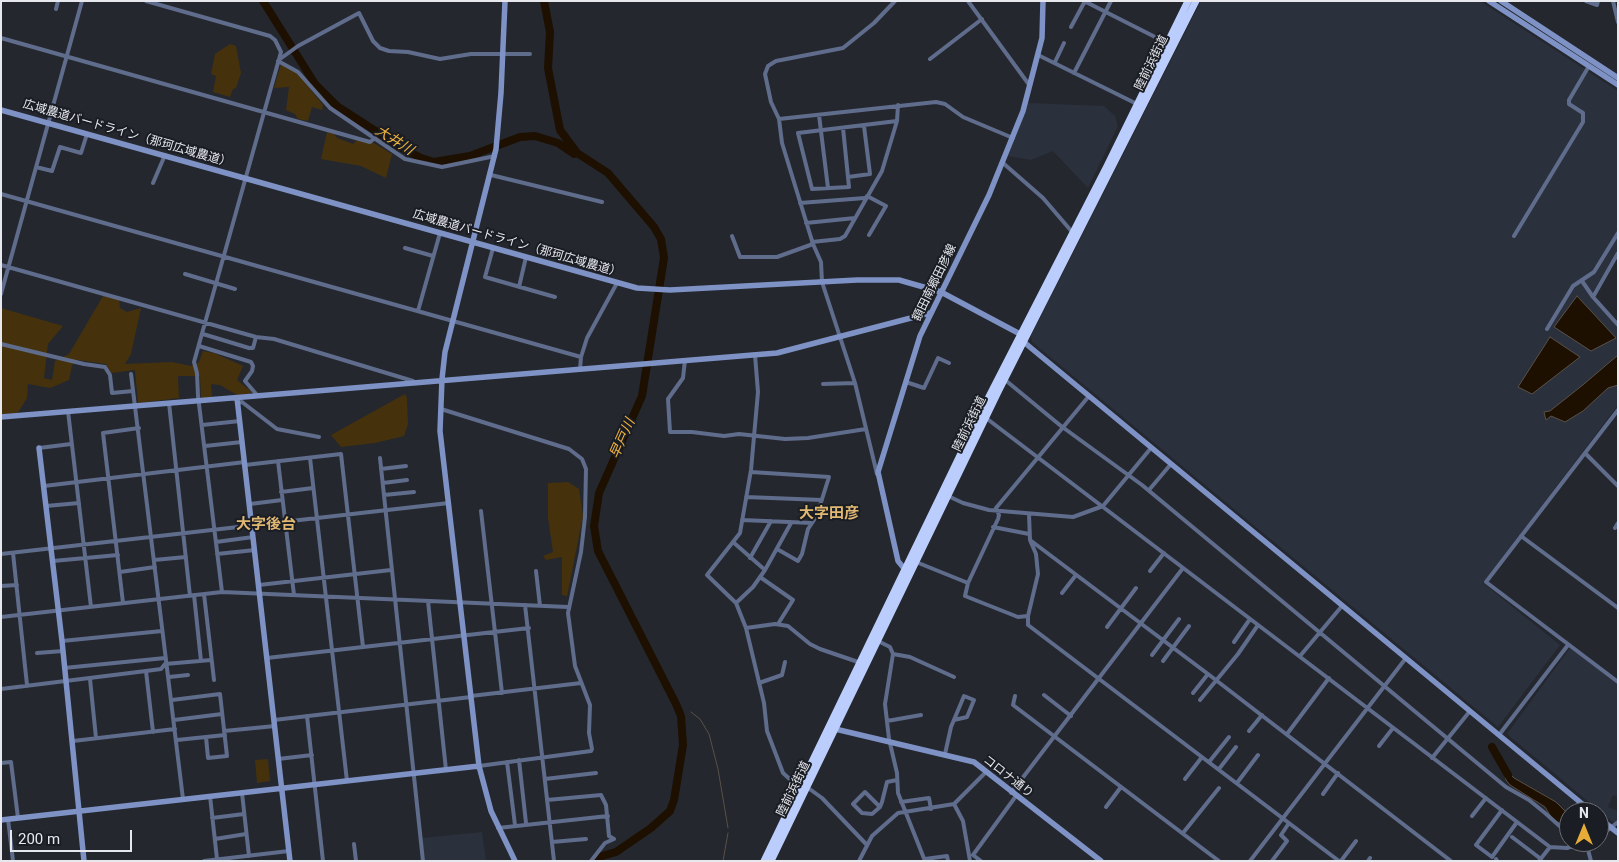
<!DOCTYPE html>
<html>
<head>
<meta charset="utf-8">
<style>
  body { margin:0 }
  #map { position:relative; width:1619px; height:862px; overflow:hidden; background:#24272e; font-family:Roboto,sans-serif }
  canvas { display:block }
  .frame { position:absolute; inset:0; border:2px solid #e6e8ed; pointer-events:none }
  .north { position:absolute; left:1559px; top:802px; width:50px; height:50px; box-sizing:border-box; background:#1a1d24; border:1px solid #6c6e74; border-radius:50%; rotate:0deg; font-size:14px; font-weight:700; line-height:20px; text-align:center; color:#e6e8ed }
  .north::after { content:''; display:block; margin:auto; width:18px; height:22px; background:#e7ac37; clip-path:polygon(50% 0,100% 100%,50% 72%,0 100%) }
  .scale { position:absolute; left:10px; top:830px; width:122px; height:22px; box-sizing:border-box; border:2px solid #e6e8ed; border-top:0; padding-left:6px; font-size:15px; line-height:18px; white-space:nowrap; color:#e6e8ed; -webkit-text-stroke:4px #1a1d24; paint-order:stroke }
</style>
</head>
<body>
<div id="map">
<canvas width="1619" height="862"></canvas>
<div class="frame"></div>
<div class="north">N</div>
<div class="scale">200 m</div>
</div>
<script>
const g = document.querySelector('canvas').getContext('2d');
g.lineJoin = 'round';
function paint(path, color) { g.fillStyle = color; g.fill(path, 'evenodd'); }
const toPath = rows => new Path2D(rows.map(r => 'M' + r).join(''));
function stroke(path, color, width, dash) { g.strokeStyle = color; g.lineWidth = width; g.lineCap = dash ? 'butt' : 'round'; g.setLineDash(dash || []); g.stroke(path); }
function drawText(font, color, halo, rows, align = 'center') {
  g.font = font + ' Roboto,"Noto Sans JP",sans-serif'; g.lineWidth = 4; g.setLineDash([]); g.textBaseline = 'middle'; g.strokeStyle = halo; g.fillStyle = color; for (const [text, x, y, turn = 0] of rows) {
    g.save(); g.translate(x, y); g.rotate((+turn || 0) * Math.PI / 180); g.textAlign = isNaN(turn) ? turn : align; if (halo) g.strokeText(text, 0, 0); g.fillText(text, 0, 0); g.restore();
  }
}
paint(toPath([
  [1201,1,1480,1,1618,91,1618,249,1591,296,1618,328,1618,405,1483,583,1560,645,1498,727,1032,342,1031,336],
  [1028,103,1104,106,1115,116,1118,126,1088,188,1053,151,1031,160,1008,156],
  [1570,648,1618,683,1618,797,1613,795,1608,807,1618,811,1618,820,1614,823,1507,734],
  [482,832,486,861,425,861,422,838]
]), '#2b303d');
paint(toPath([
  [230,44,236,46,241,73,236,88,233,89,230,97,213,92,216,76,211,74,215,54],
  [281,64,297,73,323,105,322,110,312,107,308,121,298,119,295,114,286,110,289,87,274,88],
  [327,132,334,134,337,138,353,144,357,140,367,139,392,154,386,178,361,166,321,159],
  [103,296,119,299,120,308,127,312,141,308,131,354,125,364,172,362,191,366,199,362,203,351,214,353,243,366,237,380,253,393,237,395,220,385,211,384,212,398,201,398,200,376,178,376,179,398,138,403,135,370,111,373,106,364,78,360,72,365,69,380,50,388,28,384,27,398,17,414,1,415,1,308,63,326,48,344,44,378,52,380,55,361,69,354],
  [405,394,407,398,408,424,404,436,375,443,341,447,331,435],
  [568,482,579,489,583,516,567,596,562,595,562,557,546,560,543,556,553,552,548,518,548,483],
  [268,759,270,781,257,783,255,760]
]), '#45320d');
const water = toPath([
  [1577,296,1616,338,1591,351,1554,327,1577,296],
  [1550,337,1580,357,1532,394,1518,387,1550,337],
  [1618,355,1618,385,1608,388,1583,411,1565,422,1551,416,1546,420,1544,412,1550,411,1584,384,1618,355],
  [1503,767,1514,778,1556,802,1569,815,1569,832,1567,827,1553,820,1545,807,1510,785,1506,780,1503,767]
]);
paint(water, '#1d1000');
stroke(water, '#595147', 1);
stroke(toPath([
  [691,712,700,719,709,734,718,769,728,828],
  [723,861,728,833]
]), '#595147', 1);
stroke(toPath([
  [263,1,315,84,337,106,402,148,421,158,434,162,470,156,520,137,535,136,558,143,574,154,577,153],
  [544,1,550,32,548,68,560,130,577,153,608,173,654,227,661,239,664,258,642,396,599,493,594,526,598,551,676,704,681,716,683,745,674,800,670,811,651,828,616,852,602,856,597,861],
  [1492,747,1508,775]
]), '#1d1000', 8);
stroke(toPath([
  [146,1,270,36,275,40,281,52,194,362,197,373,198,396,222,592],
  [968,1,1030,86],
  [1084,1,1167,43],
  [1586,1,1597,5,1598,1],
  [1613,1,1618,22],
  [56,9,58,1],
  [1071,27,1085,1],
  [1,38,370,142,375,138],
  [1038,55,1137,104],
  [280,59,298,46,359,13,373,41,380,48,389,51,408,52,440,59,471,54,530,54],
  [930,59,982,19],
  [278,61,298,72,330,108,405,159,442,167,495,156],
  [1055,62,1064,43],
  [1074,73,1111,1],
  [819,115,828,188],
  [779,119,936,102,945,104,963,117,1013,138],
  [843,128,849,187,812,189,798,133,897,121],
  [1003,163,1043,198,1073,233],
  [36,167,52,171,60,147,81,153,87,134],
  [491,175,602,202],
  [848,177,870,174,864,126],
  [153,183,165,155],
  [1,194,581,357],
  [867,196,886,206,869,235],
  [800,203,865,198],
  [806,223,855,218],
  [732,236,740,257,777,257,813,244],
  [1514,236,1583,122,1583,113,1569,104,1569,100,1589,66],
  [812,242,840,239,845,236,882,171,897,121,898,105],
  [405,248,433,256],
  [493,248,485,277,555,297],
  [1618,253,1593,297,1618,325],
  [1,265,256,337,274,339,413,381],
  [185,274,235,289],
  [1582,281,1593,297],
  [519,287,526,257],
  [1,294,82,1],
  [418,311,440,233],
  [1547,329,1573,286,1594,272,1618,233],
  [203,334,249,348,253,348,256,337],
  [1,344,84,364,105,367,110,375,112,393,133,391],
  [199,346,251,362,253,366,252,371,245,381,257,395],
  [755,355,758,392,751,470,740,533,707,575,736,603,746,628,764,703,767,731,783,773,793,782,811,790,822,798,866,844],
  [685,360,683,378,668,399,670,432,692,432,724,436,739,434,785,439,808,438,866,429],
  [580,369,581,357,587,338,617,283],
  [131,374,183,799],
  [1004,379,1061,426,1142,485,1506,787,1529,800,1545,813,1564,830,1571,847],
  [906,382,924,388,938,358,949,363],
  [823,384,855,383],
  [169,403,190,596],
  [238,403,242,402,277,429,319,437],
  [441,409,569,449,582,459,586,469,585,517,581,552,568,613,575,666,590,705,589,733,592,749,591,751,479,766],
  [1618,410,1486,582,1618,682],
  [68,411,91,607],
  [986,418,1550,847,1567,848,1586,842],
  [202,425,240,421],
  [205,446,242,442],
  [39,448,71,444],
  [1585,453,1618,486],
  [310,458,347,781],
  [380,458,423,861],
  [278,461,294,595],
  [245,465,341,454,363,647],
  [381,469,406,466],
  [751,472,829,477,817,515,812,523],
  [877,474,855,383,822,282,821,262,813,244,782,143,779,119,771,102,765,74,768,66,776,61,843,48,874,23,895,1],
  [383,483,407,480],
  [44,486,245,462],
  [1149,490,1171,464],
  [281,492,313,488],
  [384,495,414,492],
  [946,495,963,503,989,510,1073,517,1103,506,1151,448],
  [746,497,822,500],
  [250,504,282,500],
  [46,506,79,503],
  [481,511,502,693],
  [1029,514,1030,540,1036,554,1038,574,1028,616,1028,625,1339,861],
  [742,520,812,523,808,529,802,554,798,561,777,549],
  [993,527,1029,534],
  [1615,528,1618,523],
  [1521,536,1618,608],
  [1030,540,1208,674,1451,861],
  [216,542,253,537],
  [733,542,765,570,753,587,736,603],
  [13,553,27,685],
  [1,554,449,503],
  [217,554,255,550],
  [750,558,771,521],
  [154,560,186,557],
  [53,561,118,555],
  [916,562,968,583],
  [765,570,791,523],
  [536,571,540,606],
  [1150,571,1164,553],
  [120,572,155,567],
  [760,577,793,600,778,624],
  [259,585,391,570],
  [1,586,17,585],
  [1062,593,1076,575],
  [204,594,214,680],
  [194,595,201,661],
  [428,601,446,770],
  [123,603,103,433,139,428],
  [525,605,554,861],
  [1028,616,1018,617,965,596,968,583,998,519,999,515,996,508,1089,396],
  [1,617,222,592,568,607],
  [1107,627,1136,588],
  [746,628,775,624,788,626,810,644,820,649,861,663],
  [62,641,162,631],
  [878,641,890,647,893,654,885,704,889,739,897,773,898,793,925,861],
  [1234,642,1250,619],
  [37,653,63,651],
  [893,654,910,657,954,677],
  [1152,655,1179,619],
  [1300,656,1342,606],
  [267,658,529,628],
  [1163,661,1189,626],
  [64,668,165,658],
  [146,671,153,732],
  [169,677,188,675],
  [90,679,96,738],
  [759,683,782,675,785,662],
  [1,689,146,671,161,669,165,664,211,660],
  [1193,693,1208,674],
  [1044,695,1071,716],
  [471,696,581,683],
  [1015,696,1013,705,1219,861],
  [172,700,220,694,227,756,208,758,206,737],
  [1200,700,1238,654,1258,625],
  [307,716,323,861],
  [174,720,222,714],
  [274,720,471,697],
  [887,721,921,715],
  [224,731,275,726],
  [1249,731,1262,715],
  [1287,734,1329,678],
  [1499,735,1568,645],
  [177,740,225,735],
  [73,741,175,729],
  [1379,746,1393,728],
  [945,754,951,727,964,696,974,700,967,717,954,720],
  [1432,758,1470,711],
  [278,759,312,755],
  [519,760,526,823],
  [507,762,515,825],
  [1209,762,1229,737],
  [1,763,11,762,18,818],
  [1219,769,1236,747],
  [545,779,596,773],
  [1185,779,1202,757],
  [1237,783,1258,755],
  [242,793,249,856],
  [1011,793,1183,568],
  [1323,794,1338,773],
  [210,796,217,859],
  [547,800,601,795,606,805,609,836,614,839,605,843,591,861],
  [901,802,929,798,931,809],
  [954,804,963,821,970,861],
  [880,807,865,792,853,804,862,813,872,814,880,807,882,802,887,782,897,780],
  [1106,807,1121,787],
  [1502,810,1476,845,1492,857,1517,822],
  [1472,816,1486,798],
  [212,818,244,814],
  [8,819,13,861],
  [498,828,608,816],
  [1183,833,1219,788],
  [1512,837,1541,859],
  [1599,837,1618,822],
  [215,839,246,834],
  [552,842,586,839],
  [1586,842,1591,861],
  [354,844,356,861],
  [973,855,1016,796],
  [973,855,981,861],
  [925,859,947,856,948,861],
  [1496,859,1497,861],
  [204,861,289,851],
  [859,861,872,836,898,813,954,804,986,772],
  [1250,861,1406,658],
  [1272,861,1287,841,1281,835,1289,823],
  [1341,861,1356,841],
  [1368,861,1370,858],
  [1539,861,1550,847]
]), '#5f6c8b', 4);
stroke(toPath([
  [505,1,501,93,496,149,445,352,442,379,440,431,479,766,491,811,515,861],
  [1489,1,1618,85],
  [1501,1,1618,78],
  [1,110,637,288,670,290,857,280,899,280,941,292,1020,334,1024,342,1031,348,1592,812],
  [237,398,290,861],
  [1,417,777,353,930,313],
  [39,448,62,641,84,861],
  [907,572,898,561,878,472,920,336,989,195,1023,111,1042,38,1043,1],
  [831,728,974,762,1101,861],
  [1599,818,1618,833],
  [1,820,479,766]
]), '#7e92c5', 5.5);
stroke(toPath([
  [764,861,980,414,1107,166,1188,1],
  [771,861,998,392,1196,1]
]), '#bacdfd', 7);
drawText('12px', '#e6e8ed', '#1a1d24', [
  ["陸前浜街道",1152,63,-64],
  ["広域農道バードライン（那珂広域農道）",127,134,16],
  ["広域農道バードライン（那珂広域農道）",517,244,16],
  ["額田南郷田彦線",935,283,-64],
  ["陸前浜街道",970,424,-64],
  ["コロナ通り",1008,777,38],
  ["陸前浜街道",794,789,-64]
]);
drawText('italic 14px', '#f0b33d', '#1a1d24', [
  ["大井川",394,141,32],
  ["早戸川",623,439,-66]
]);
drawText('bold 15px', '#e1b872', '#1a1d24', [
  ["大字田彦",829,514],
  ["大字後台",266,525]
]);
</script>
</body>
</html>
